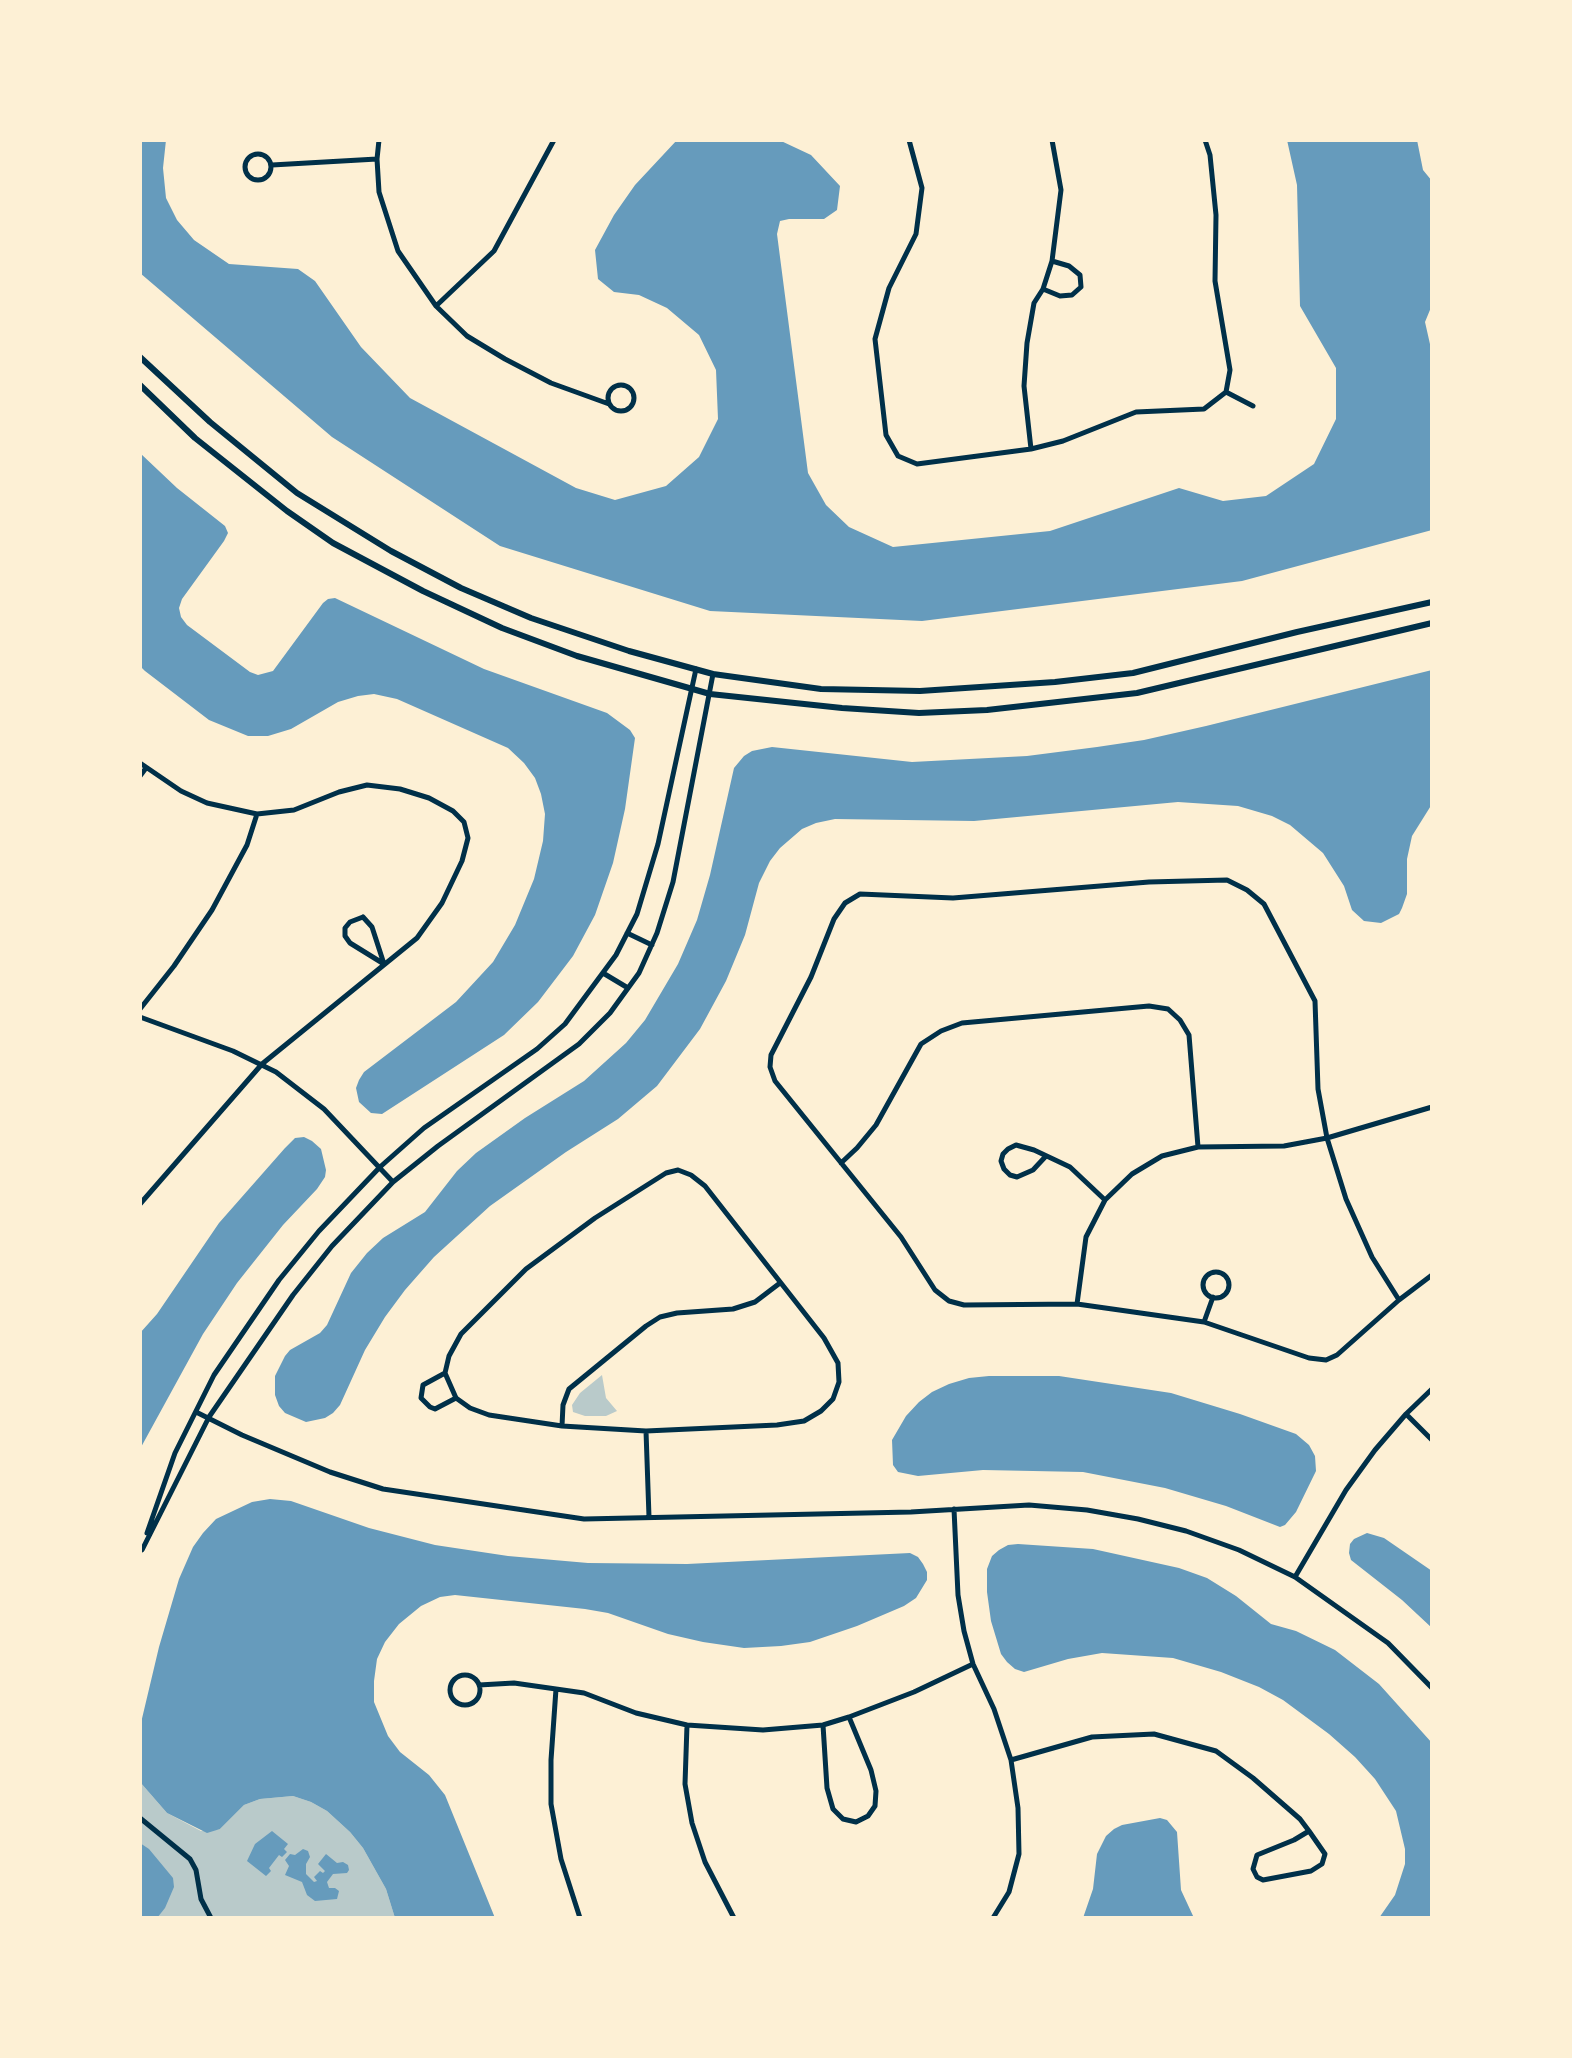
<!DOCTYPE html>
<html>
<head>
<meta charset="utf-8">
<style>
  body { margin:0 }
  #map { position:relative; width:1572px; height:2058px; overflow:hidden; background:#fdf0d5; font-family:"Open Sans",sans-serif }
  canvas { display:block }
  .frame { position:absolute; inset:0; border:142px solid #fdf0d5; pointer-events:none }
</style>
</head>
<body>
<div id="map">
<canvas width="1572" height="2058"></canvas>
<div class="frame"></div>
</div>
<script>
const g = document.querySelector('canvas').getContext('2d');
g.lineJoin = 'round';
function paint(path, color) { g.fillStyle = color; g.fill(path, 'evenodd'); }
const toPath = rows => new Path2D(rows.map(r => 'M' + r).join(''));
function stroke(path, color, width, dash) { g.strokeStyle = color; g.lineWidth = width; g.lineCap = dash ? 'butt' : 'round'; g.setLineDash(dash || []); g.stroke(path); }
paint(toPath([
  [602,1375,606,1398,617,1411,606,1416,585,1416,573,1412,572,1405,580,1393],
  [140,1782,167,1813,201,1831,220,1829,244,1805,260,1799,293,1796,311,1802,327,1811,350,1832,363,1848,386,1889,395,1918,140,1918]
]), '#b9caca');
paint(toPath([
  [140,140,166,140,163,168,166,198,177,220,194,240,229,264,298,269,315,281,361,347,410,398,576,488,615,500,666,486,699,457,718,419,716,370,699,335,667,308,639,295,614,292,598,279,595,250,614,215,635,185,677,140,779,140,811,155,840,186,837,210,824,219,789,219,780,221,777,234,808,473,826,505,849,527,893,547,1050,531,1179,488,1223,501,1266,496,1314,464,1336,419,1336,368,1300,306,1297,185,1287,140,1417,140,1423,170,1432,181,1432,305,1425,322,1432,353,1432,530,1242,581,922,621,710,611,500,546,332,437,140,273],
  [140,453,177,488,225,526,228,533,224,541,182,599,179,608,181,617,187,625,250,672,258,675,273,671,323,603,328,599,335,598,484,669,607,713,630,730,635,738,625,809,613,863,595,915,573,956,538,1002,504,1035,382,1114,371,1113,359,1102,356,1088,359,1080,364,1072,456,1002,493,962,515,925,534,879,543,841,545,814,541,794,535,778,524,763,508,748,397,699,374,694,358,696,338,702,291,729,268,736,248,736,209,720,145,671,140,666],
  [1432,670,1432,804,1412,836,1407,859,1407,894,1402,908,1399,914,1381,923,1364,921,1352,910,1344,886,1323,853,1290,825,1272,816,1238,806,1178,802,974,821,835,819,816,823,802,829,780,848,770,861,759,883,745,935,726,981,700,1029,657,1086,618,1119,566,1152,490,1206,434,1257,405,1290,385,1317,365,1350,340,1405,333,1413,325,1418,306,1422,285,1413,279,1406,275,1395,275,1376,285,1356,290,1350,320,1333,327,1325,351,1273,367,1253,383,1238,425,1212,457,1171,476,1153,525,1118,584,1081,626,1043,645,1020,678,964,697,920,710,875,734,768,744,756,752,751,772,747,912,762,1027,756,1097,747,1144,740,1206,726],
  [304,1137,312,1141,321,1149,326,1170,325,1177,317,1189,283,1225,237,1283,203,1334,140,1449,140,1333,157,1314,219,1223,285,1148,295,1138],
  [989,1376,1059,1376,1171,1393,1240,1414,1296,1434,1309,1445,1315,1456,1316,1471,1296,1512,1285,1525,1280,1527,1226,1506,1165,1488,1083,1472,983,1470,918,1476,898,1472,893,1465,892,1440,906,1416,919,1402,932,1392,949,1384,969,1378],
  [270,1499,291,1501,369,1528,435,1545,508,1556,588,1563,687,1564,910,1553,918,1557,923,1564,927,1572,927,1580,916,1598,904,1606,857,1626,810,1642,781,1646,744,1648,703,1642,668,1634,608,1613,585,1609,455,1595,440,1597,421,1606,399,1624,385,1642,377,1659,374,1681,374,1702,388,1736,400,1752,429,1775,445,1795,495,1918,395,1918,386,1889,363,1848,350,1832,327,1811,311,1802,293,1796,260,1799,244,1805,220,1829,207,1833,167,1813,140,1782,140,1727,159,1647,179,1579,193,1547,203,1533,216,1519,252,1502],
  [1367,1533,1384,1538,1432,1571,1432,1628,1402,1600,1351,1560,1349,1553,1350,1544,1354,1539],
  [1018,1544,1093,1549,1179,1568,1207,1578,1236,1596,1271,1624,1296,1631,1335,1650,1379,1684,1432,1743,1432,1918,1379,1918,1395,1895,1405,1864,1405,1849,1396,1811,1375,1779,1355,1757,1329,1734,1283,1700,1259,1687,1221,1672,1173,1658,1102,1653,1068,1659,1024,1672,1015,1669,1007,1662,1001,1654,991,1621,987,1592,987,1569,992,1556,999,1550,1008,1545],
  [1160,1818,1167,1820,1177,1832,1181,1890,1194,1918,1083,1918,1093,1889,1097,1854,1106,1836,1114,1829,1122,1825],
  [272,1831,288,1844,284,1849,287,1852,282,1857,279,1855,269,1868,271,1871,266,1876,247,1861,255,1844],
  [140,1843,149,1849,173,1878,174,1887,165,1908,157,1918,140,1918],
  [303,1849,308,1851,310,1857,306,1864,306,1874,314,1882,317,1881,314,1877,320,1871,323,1873,325,1871,318,1864,326,1854,337,1863,343,1862,348,1865,349,1870,347,1873,333,1874,327,1882,329,1888,335,1888,339,1891,337,1899,315,1901,307,1895,302,1882,285,1875,289,1866,285,1860,290,1854,295,1855]
]), '#669bbc');
stroke(toPath([
  [379,140,377,159,379,192,398,251,436,306,467,336,505,359,551,383,609,404],
  [909,140,922,188,916,234,889,288,875,339,886,435,898,456,917,464,1031,449,1063,441,1136,412,1204,409,1226,392,1230,370,1215,281,1216,215,1210,155,1205,140],
  '245 167a13 13 0 1 1 26 0a13 13 0 1 1-26 0Z',
  [272,165,377,159],
  [1043,289,1060,296,1072,295,1081,287,1080,275,1069,266,1052,261],
  [436,306,494,251,554,140],
  '608 398a13 13 0 1 1 26 0a13 13 0 1 1-26 0Z',
  [1226,392,1253,406],
  [1031,449,1024,386,1027,343,1034,303,1043,289,1052,261,1061,190,1052,140],
  [140,763,181,791,207,803,257,814,294,810,339,792,367,785,400,789,429,798,453,811,464,822,468,838,462,861,442,903,417,938,262,1064,140,1204],
  [140,776,146,768],
  [363,917,372,927,384,964,350,943,345,936,345,928,350,922,363,917],
  [627,933,652,945],
  [603,973,628,988],
  [140,1009,174,966,212,910,247,845,257,814],
  [140,1017,233,1051,276,1072,324,1109,393,1182],
  [1046,1156,1033,1170,1017,1177,1010,1175,1004,1169,1001,1161,1003,1154,1008,1149,1016,1145,1034,1150,1070,1167,1105,1200],
  [841,1163,857,1148,876,1125,921,1044,941,1031,962,1023,1149,1006,1168,1009,1180,1020,1189,1035,1198,1147],
  [678,1170,691,1175,705,1186,824,1338,838,1363,839,1382,833,1399,821,1411,804,1421,777,1425,646,1431,562,1426,489,1415,470,1408,456,1398,445,1373,449,1356,461,1334,526,1269,595,1218,666,1173,678,1170],
  '1203 1285a13 13 0 1 1 26 0a13 13 0 1 1-26 0Z',
  [1399,1300,1372,1257,1346,1199,1327,1138,1318,1089,1315,1001,1264,904,1247,890,1227,880,1149,882,953,898,860,894,845,903,834,919,811,977,771,1055,770,1067,775,1081,901,1237,935,1290,949,1301,964,1305,1077,1304,1204,1322,1309,1358,1326,1360,1337,1355,1399,1300,1432,1275],
  [1077,1304,1086,1237,1105,1200,1132,1174,1162,1156,1198,1147,1284,1146,1327,1138,1432,1107],
  [1204,1322,1213,1297],
  [445,1373,423,1385,421,1398,430,1407,435,1409,456,1398],
  [196,1412,242,1435,330,1472,383,1489,584,1519,911,1512,1029,1505,1087,1510,1138,1519,1186,1531,1239,1550,1295,1577,1388,1643,1432,1688],
  [1406,1414,1432,1440],
  [562,1426,563,1405,569,1389,646,1326,660,1317,677,1313,733,1309,755,1302,780,1283],
  [646,1431,649,1517],
  [954,1509,958,1595,964,1631,973,1664,994,1709,1011,1760,1018,1808,1019,1854,1009,1892,993,1918],
  [147,1533,175,1453,214,1375,279,1280,319,1231,380,1167,424,1128,537,1049,565,1024,616,955,637,914,658,844,696,669],
  [142,1550,209,1417,293,1295,332,1246,393,1182,438,1146,579,1044,610,1013,639,973,657,933,673,882,713,674],
  [1295,1577,1346,1490,1375,1450,1406,1414,1432,1389],
  '450 1690a15 15 0 1 1 30 0a15 15 0 1 1-30 0Z',
  [479,1685,514,1683,584,1693,636,1713,687,1725,763,1730,823,1725,849,1717,914,1692,973,1664],
  [556,1689,551,1760,551,1804,561,1859,580,1918],
  [687,1725,685,1784,692,1823,705,1862,734,1918],
  [823,1725,827,1788,833,1809,843,1819,856,1822,868,1816,875,1806,876,1791,871,1770,849,1717],
  [1011,1760,1092,1737,1154,1734,1216,1751,1253,1778,1300,1819,1309,1831,1325,1854,1322,1864,1311,1871,1263,1880,1257,1877,1253,1869,1257,1855,1294,1840,1309,1831],
  [140,1818,190,1859,196,1870,201,1899,211,1918]
]), '#003049', 5);
stroke(toPath([
  [140,357,210,422,297,493,391,551,461,588,531,618,629,651,713,674,821,689,920,691,1055,682,1133,673,1297,632,1432,602],
  [140,385,195,438,287,511,333,543,423,591,502,628,577,656,710,694,842,708,919,713,987,710,1137,693,1432,623]
]), '#003049', 6);
</script>
</body>
</html>
